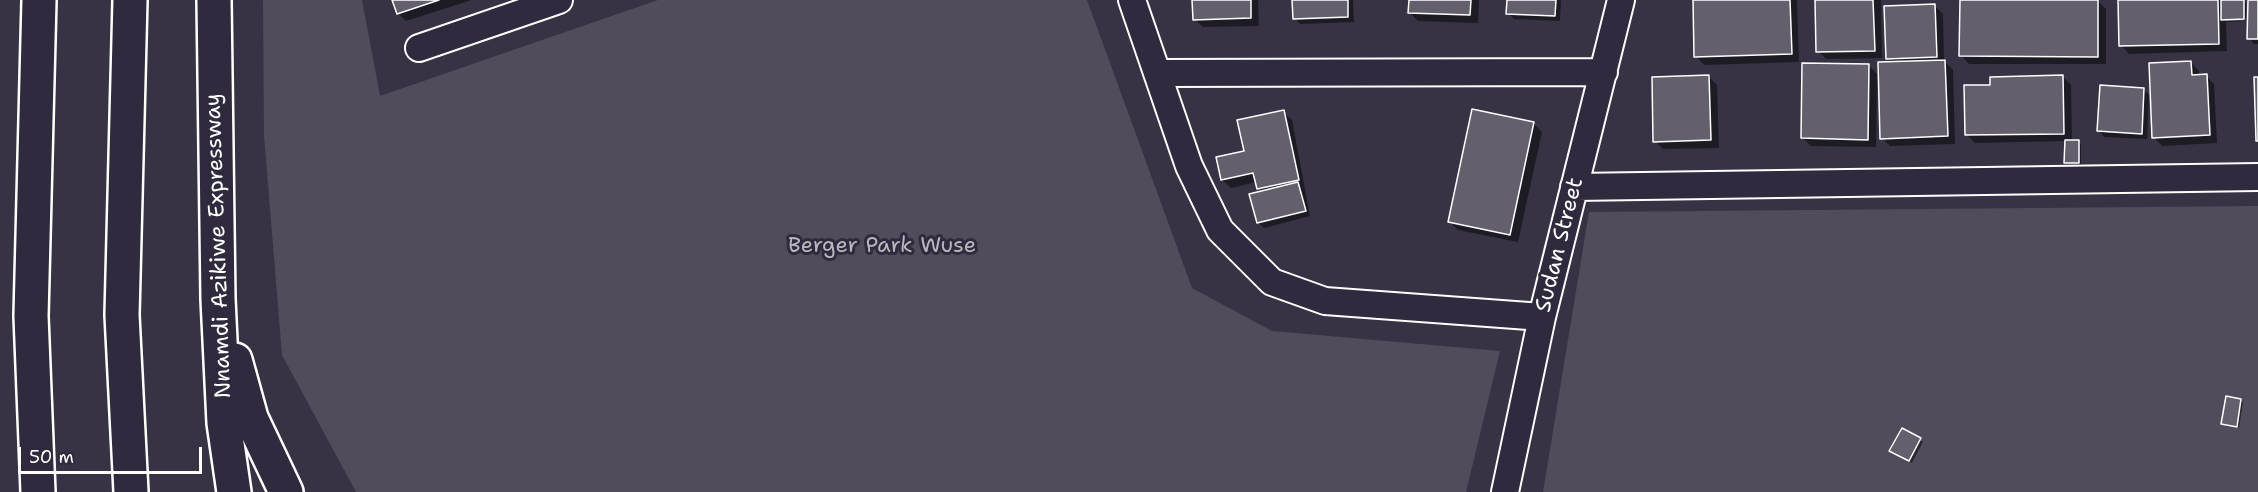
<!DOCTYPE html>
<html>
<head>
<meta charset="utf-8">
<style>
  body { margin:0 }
  #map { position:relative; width:2258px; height:492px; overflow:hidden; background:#373345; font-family:"Shantell Sans",sans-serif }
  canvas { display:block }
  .scale { position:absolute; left:18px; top:447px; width:184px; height:27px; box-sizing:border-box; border:3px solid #fff; border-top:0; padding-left:8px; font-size:18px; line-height:21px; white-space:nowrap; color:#fff; -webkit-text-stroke:4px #2f2a3d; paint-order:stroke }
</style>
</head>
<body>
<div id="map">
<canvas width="2258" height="492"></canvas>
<div class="scale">50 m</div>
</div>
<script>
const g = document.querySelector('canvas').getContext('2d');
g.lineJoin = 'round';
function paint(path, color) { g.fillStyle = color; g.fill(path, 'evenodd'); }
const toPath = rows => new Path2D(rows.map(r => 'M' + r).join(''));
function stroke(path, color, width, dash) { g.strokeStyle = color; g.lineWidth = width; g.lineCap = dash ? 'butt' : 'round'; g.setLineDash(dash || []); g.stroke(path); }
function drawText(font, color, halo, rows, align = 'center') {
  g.font = font + ' "Shantell Sans",sans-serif'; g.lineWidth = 6; g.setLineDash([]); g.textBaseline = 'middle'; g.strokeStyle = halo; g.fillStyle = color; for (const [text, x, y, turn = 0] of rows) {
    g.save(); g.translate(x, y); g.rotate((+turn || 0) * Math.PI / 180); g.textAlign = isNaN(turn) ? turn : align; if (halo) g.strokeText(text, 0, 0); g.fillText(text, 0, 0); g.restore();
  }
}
paint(toPath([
  [263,0,362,0,380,96,658,0,1087,0,1192,288,1272,331,1500,351,1466,492,356,492,282,355,264,135],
  [2258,206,2258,492,1543,492,1589,212]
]), '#514c5c');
paint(toPath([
  [394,0,472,0,406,21,398,13],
  [1194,0,1258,0,1259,26,1203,27,1194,19],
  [1294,0,1353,0,1354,22,1300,24,1295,18],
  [1410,0,1479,0,1478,23,1418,21,1410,13],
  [1508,0,1561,0,1560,21,1514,19,1508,13],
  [1694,0,1797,0,1799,62,1704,65,1696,56],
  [1817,0,1881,0,1882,58,1826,59,1818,51],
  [2120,0,2243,0,2246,3,2246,18,2226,18,2226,21,2246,21,2226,22,2227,51,2129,54,2121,45],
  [2098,1,2106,9,2106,64,1969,64,1961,55],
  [2258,1,2258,44,2254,44,2249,38],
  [1935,6,1943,14,1944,61,1953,70,1955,144,1890,146,1882,138,1892,63,1887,58],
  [2191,63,2199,71,2199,76,2206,76,2214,84,2217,143,2162,146,2154,137],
  [1869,65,1877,74,1876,147,1811,146,1803,138],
  [1709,77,1717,85,1719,148,1663,149,1655,141],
  [2063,77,2071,85,2072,141,2081,144,2081,165,2066,162,2066,141,1975,143,1967,135,1991,86],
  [2143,89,2149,95,2147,139,2104,137,2099,131],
  [1283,112,1292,120,1310,216,1264,228,1258,222,1262,192,1257,182,1231,188,1222,180],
  [1534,124,1542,132,1518,242,1458,230,1449,221],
  [2241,400,2243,403,2239,428,2225,426,2222,423],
  [1920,440,1923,442,1912,463,1894,453]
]), '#0007');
const building = toPath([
  [392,0,439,0,397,14,392,0],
  [1192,0,1251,0,1251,18,1193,20,1192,0],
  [1292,0,1348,0,1348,17,1293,19,1292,0],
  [1409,0,1471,0,1470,15,1408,13,1409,0],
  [1507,0,1556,0,1555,16,1506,14,1507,0],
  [1693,0,1790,0,1792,54,1694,57,1693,0],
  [1815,0,1873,0,1875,51,1816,52,1815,0],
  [1960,0,2098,0,2098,57,1959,56,1960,0],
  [2118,0,2218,0,2219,44,2119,46,2118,0],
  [2221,0,2244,0,2244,19,2221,20,2221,0],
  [2248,0,2258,0,2258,39,2247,39,2248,0],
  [1935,4,1937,57,1886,59,1884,6,1935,4],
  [1945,60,1948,136,1880,139,1878,62,1945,60],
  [2191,61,2192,75,2207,74,2210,135,2152,138,2149,63,2191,61],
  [1802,63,1869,64,1868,140,1801,138,1802,63],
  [1709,75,1711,140,1653,142,1652,77,1709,75],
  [2063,75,2064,134,1965,135,1964,85,1990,85,1990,77,2063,75],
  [2254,77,2258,77,2258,141,2256,141,2254,77],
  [2100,85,2144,88,2142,134,2097,131,2100,85],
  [1472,109,1534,122,1510,235,1448,222,1472,109],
  [1284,110,1299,180,1257,189,1253,173,1221,180,1216,157,1244,151,1237,120,1284,110],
  [2065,140,2079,140,2079,163,2064,163,2065,140],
  [1298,182,1306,211,1257,223,1249,194,1298,182],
  [2226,396,2241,399,2237,427,2221,424,2226,396],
  [1902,428,1921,438,1909,461,1889,451,1902,428]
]);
paint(building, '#635f6d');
stroke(building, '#fff', 1.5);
const street = toPath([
  [1132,0,1189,166,1220,230,1272,282,1325,301,1542,317],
  [419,48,559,0],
  [1157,73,1604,72],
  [1574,187,2258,177],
  [1505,492,1542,317,1621,0]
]);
const highway = toPath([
  [130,0,122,315,131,492],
  [214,0,218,299,224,423,234,492],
  [235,360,251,418,286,492],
  [38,492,31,316,39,0]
]);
stroke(street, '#fff', 30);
stroke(highway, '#fff', 38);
stroke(street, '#2f2a3d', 26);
stroke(highway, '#2f2a3d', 33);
drawText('22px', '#fff', '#2f2a3d', [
  ["Sudan Street",1560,245,-76],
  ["Nnamdi Azikiwe Expressway",219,246,-92]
]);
drawText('22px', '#b9b7be', '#2f2a3d', [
  ["Berger Park Wuse",882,246]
]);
</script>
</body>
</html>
